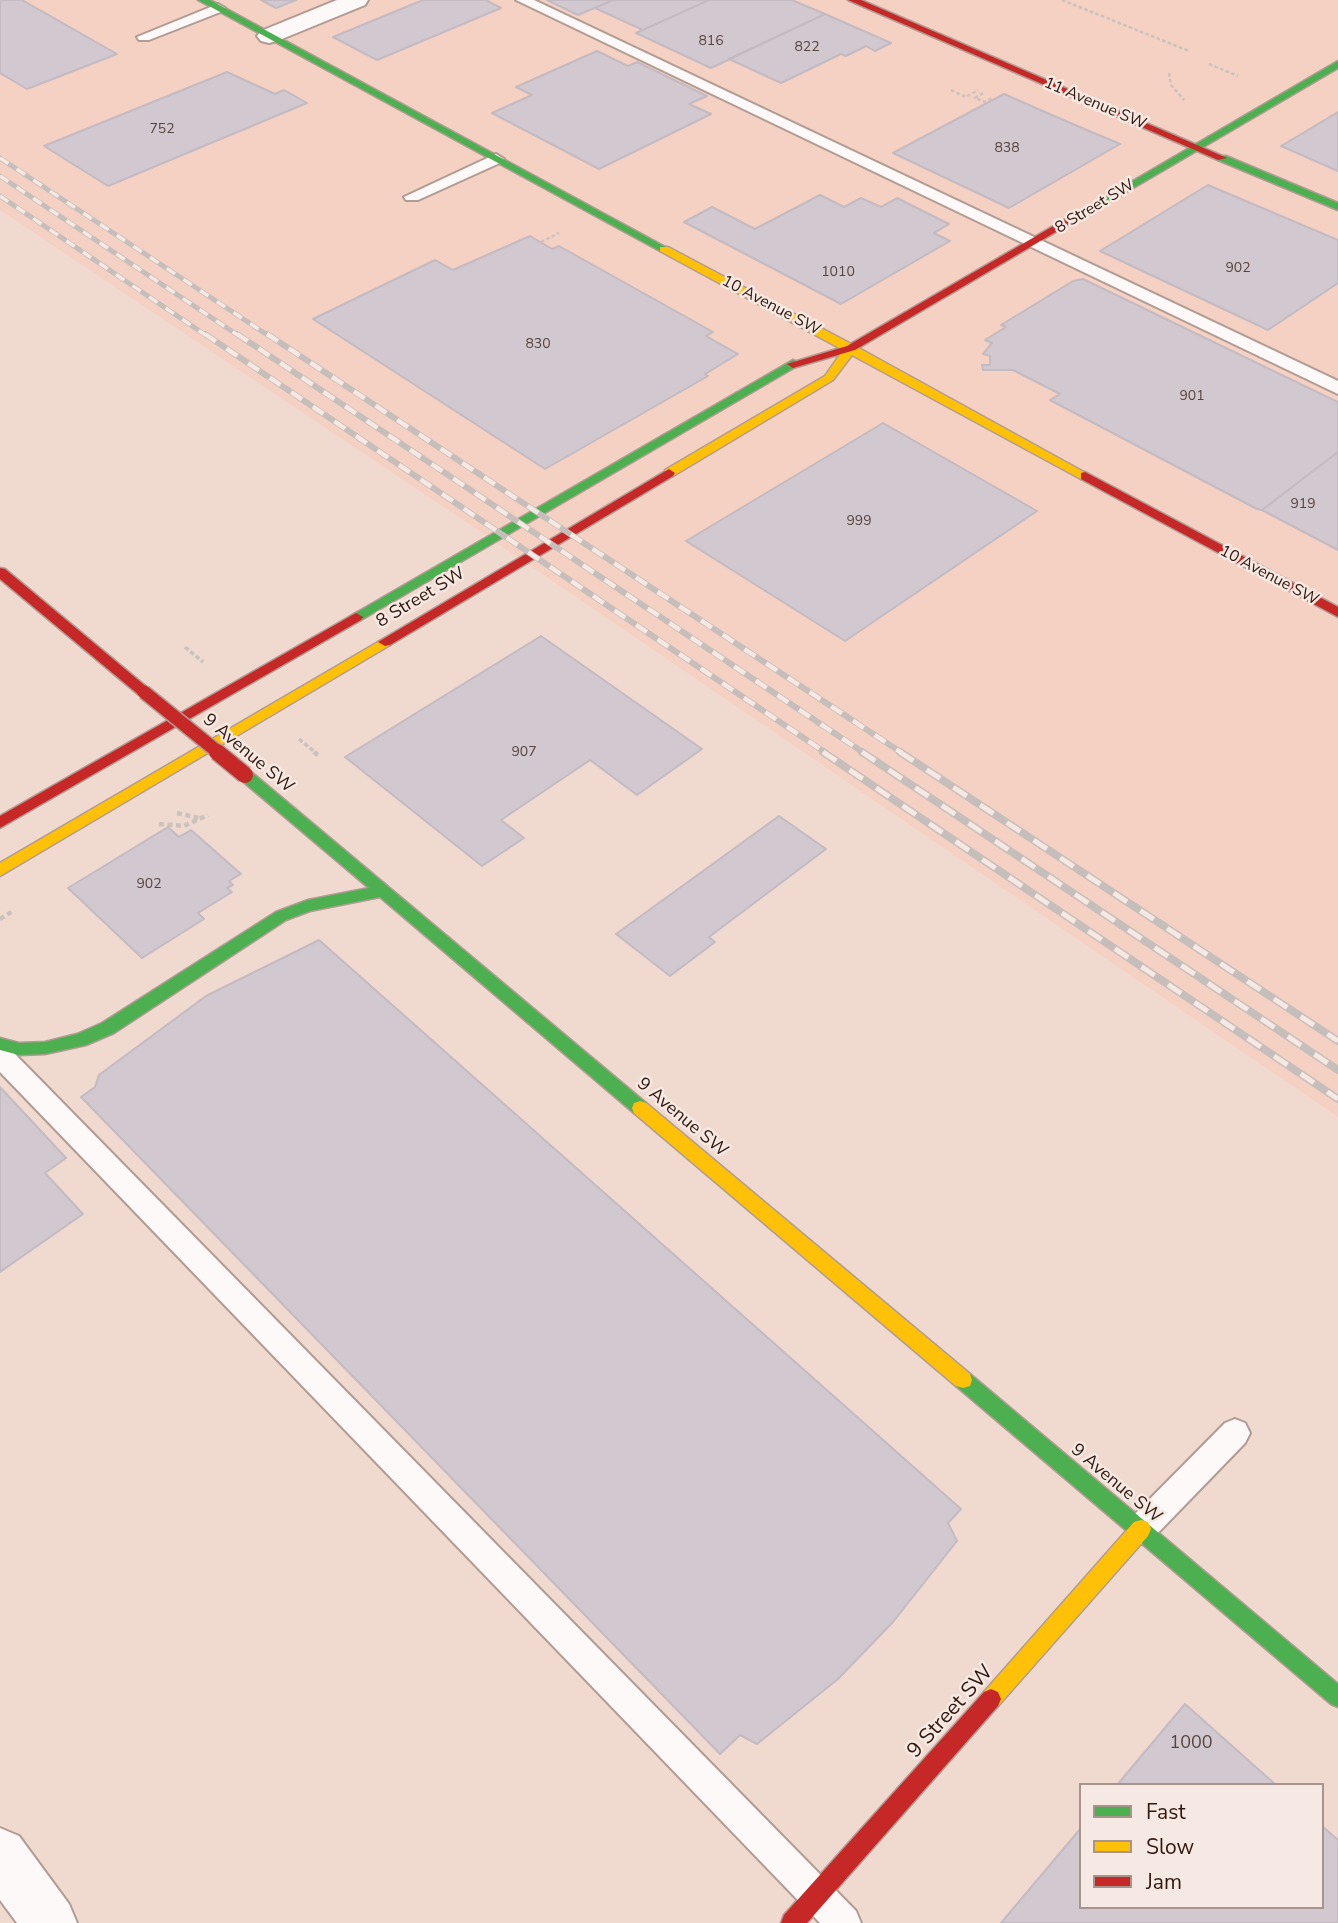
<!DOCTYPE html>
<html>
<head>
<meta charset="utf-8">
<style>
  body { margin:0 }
  #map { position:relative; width:1338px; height:1923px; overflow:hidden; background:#f0dad0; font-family:"Nunito Sans",sans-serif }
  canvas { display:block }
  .legend { position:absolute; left:1079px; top:1783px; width:245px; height:126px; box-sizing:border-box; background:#f6e8e2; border:2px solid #a7958d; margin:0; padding:9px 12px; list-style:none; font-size:21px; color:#30180e }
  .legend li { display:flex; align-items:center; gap:14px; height:35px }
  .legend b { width:35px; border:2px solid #a7958d }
</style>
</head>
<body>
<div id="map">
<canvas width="1338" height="1923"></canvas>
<ul class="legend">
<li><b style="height:9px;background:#4caf50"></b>Fast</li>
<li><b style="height:9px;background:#ffc107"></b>Slow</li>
<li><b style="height:9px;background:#c62828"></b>Jam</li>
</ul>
</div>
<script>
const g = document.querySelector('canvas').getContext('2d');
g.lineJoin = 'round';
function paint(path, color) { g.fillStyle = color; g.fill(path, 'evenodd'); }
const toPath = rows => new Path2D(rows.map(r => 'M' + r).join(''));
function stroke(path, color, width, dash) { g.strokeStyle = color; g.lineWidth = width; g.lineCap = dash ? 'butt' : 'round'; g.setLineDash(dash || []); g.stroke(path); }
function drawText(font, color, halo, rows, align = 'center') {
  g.font = font + ' "Nunito Sans",sans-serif'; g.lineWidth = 5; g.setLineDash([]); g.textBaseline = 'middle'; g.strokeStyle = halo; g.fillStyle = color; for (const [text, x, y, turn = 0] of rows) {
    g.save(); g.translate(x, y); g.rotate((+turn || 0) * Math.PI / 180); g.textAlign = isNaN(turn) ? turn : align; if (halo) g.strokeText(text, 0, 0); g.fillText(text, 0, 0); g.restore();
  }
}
paint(toPath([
  [0,0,1338,0,1338,1117,469,524,0,210]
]), '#f4d1c2');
const building = toPath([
  [0,0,22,0,117,54,27,89,0,73,0,0],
  [261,0,296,0,276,8,261,0],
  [423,0,486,0,501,8,377,60,333,37,423,0],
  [547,0,613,0,578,15,547,0],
  [613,0,709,0,643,30,595,8,613,0],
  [709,0,792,0,825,14,711,68,636,33,709,0],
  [825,14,891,43,875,51,866,46,846,56,841,54,781,83,729,59,825,14],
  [597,51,628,66,637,62,707,96,689,104,711,114,599,169,492,113,532,95,516,87,597,51],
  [227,72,275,94,284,90,307,103,108,186,44,146,227,72],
  [1004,94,1061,119,1120,144,1009,208,893,153,1004,94],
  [1338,112,1338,171,1281,146,1293,139,1338,112],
  [1208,185,1338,240,1338,283,1268,330,1100,251,1208,185],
  [820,195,844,207,861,198,881,207,897,198,949,224,934,233,950,241,841,304,684,222,712,207,755,229,820,195],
  [530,236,552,249,559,246,713,332,706,336,738,354,705,374,708,376,545,469,313,319,435,260,453,270,530,236],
  [1083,279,1338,402,1338,452,1262,510,1257,509,1050,400,1060,394,1013,370,983,370,982,365,990,365,990,356,983,354,992,343,985,340,1006,327,1001,325,1073,281,1083,279],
  [883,423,1037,511,845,641,686,541,883,423],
  [1338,452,1338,550,1262,510,1338,452],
  [541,636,702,749,637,795,590,760,501,820,524,838,482,866,345,757,541,636],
  [779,816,826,849,709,937,715,942,670,976,616,934,779,816],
  [168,827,179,837,191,830,241,874,229,881,233,885,227,888,232,892,198,913,204,919,142,958,68,888,168,827],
  [319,940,961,1509,948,1523,957,1541,893,1622,838,1679,757,1744,740,1735,720,1754,81,1097,95,1087,99,1075,206,996,319,940],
  [0,1087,66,1158,45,1173,83,1214,0,1272,0,1087],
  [1185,1704,1276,1785,1117,1785,1185,1704],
  [1322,1826,1338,1840,1338,1923,1001,1923,1081,1828,1081,1907,1322,1907,1322,1826]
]);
paint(building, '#d2c8cf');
stroke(building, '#c4bac1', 2);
const lane = toPath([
  [516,0,534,0,1338,381,1338,394,516,0],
  [218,4,225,8,223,11,149,40,139,40,137,37,218,4],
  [496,154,504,159,502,162,418,200,406,200,404,197,496,154],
  [0,1045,9,1048,856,1911,861,1923,820,1923,0,1072,0,1045],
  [1235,1419,1245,1423,1250,1433,1245,1443,1152,1539,1141,1544,1130,1539,1126,1529,1130,1519,1225,1423,1235,1419]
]);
const street = toPath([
  [337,0,368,0,365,5,277,41,269,43,261,41,257,36,261,31,337,0],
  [0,1828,19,1836,69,1904,77,1923,17,1923,0,1900,0,1828]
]);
const fast = toPath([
  [198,0,210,0,669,249,660,251,198,0],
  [1338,61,1338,68,1082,218,1073,216,1338,61],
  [1218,156,1226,156,1338,203,1338,210,1218,160,1218,156],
  [793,360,797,362,797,366,361,620,356,621,349,617,793,360],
  [245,770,250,771,646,1103,648,1108,646,1113,640,1115,634,1113,380,897,310,911,286,920,114,1033,86,1045,45,1054,19,1055,0,1050,0,1038,19,1043,45,1042,77,1034,102,1023,276,912,308,900,369,888,240,779,238,775,245,770],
  [963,1372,970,1374,1338,1684,1338,1707,1331,1704,956,1386,954,1380,956,1374,963,1372]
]);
const slow = toPath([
  [660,247,668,247,855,346,1091,476,1089,479,1081,479,852,355,833,380,673,476,665,476,665,470,825,376,843,350,660,251,660,247],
  [385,638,390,639,392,642,390,645,0,876,0,863,385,638],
  [640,1101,646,1103,970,1374,972,1380,970,1386,963,1388,956,1386,634,1113,632,1108,634,1103,640,1101],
  [1141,1520,1148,1522,1151,1529,1148,1536,998,1706,991,1709,984,1706,981,1699,984,1692,1134,1522,1141,1520]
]);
const jam = toPath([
  [848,0,861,0,1227,158,1218,160,848,0],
  [1074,214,1083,216,855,350,793,368,787,364,847,346,1074,214],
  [669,469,675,473,673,476,390,645,385,646,378,642,669,469],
  [1085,472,1338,607,1338,617,1081,479,1081,473,1085,472],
  [0,568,5,569,149,689,151,692,149,695,139,695,0,579,0,568],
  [356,613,363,617,361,620,0,828,0,816,356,613],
  [991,1689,998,1692,1001,1699,998,1706,807,1923,781,1923,784,1915,984,1692,991,1689]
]);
stroke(lane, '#b19c93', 4);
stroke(street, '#b19c93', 4);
stroke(fast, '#b19c93', 3);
stroke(slow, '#b19c93', 3);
stroke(jam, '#b19c93', 3);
stroke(toPath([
  [1062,0,1189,51],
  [1209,64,1238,76],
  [1169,73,1171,85,1184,100],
  [951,90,966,97,978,90],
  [983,93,975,98,985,102,992,98],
  [541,242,559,233]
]), '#cbc1bd', 2.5, [3.5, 2.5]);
stroke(toPath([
  [185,647,203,662],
  [299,739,316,753]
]), '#cbc1bd', 3.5, [4.5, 2.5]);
stroke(toPath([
  [314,752,319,756],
  [177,813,199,818],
  [159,824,184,826,208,815],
  [0,919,13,911]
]), '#cbc1bd', 4.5, [5, 3.5]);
paint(lane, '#fdf9f8');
paint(street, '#fdf9f8');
paint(fast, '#4caf50');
paint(slow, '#ffc107');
paint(jam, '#c62828');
const railFar2 = toPath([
  [0,158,269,336],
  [0,176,239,336],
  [0,196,207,336]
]);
const railFar1 = toPath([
  [205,334,826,753],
  [237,334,864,753],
  [267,334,902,753]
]);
const rail = toPath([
  [823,752,1338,1099],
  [862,752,1338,1070],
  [900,752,1338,1041]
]);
stroke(railFar2, '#c5bebb', 5);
stroke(railFar1, '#c5bebb', 6);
stroke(rail, '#c5bebb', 8);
stroke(railFar2, '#f6e8e2', 3.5, [10]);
stroke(railFar1, '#f6e8e2', 4.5, [13]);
stroke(rail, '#f6e8e2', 5, [16]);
const jamBridgeFar1 = toPath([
  [144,692,219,753]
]);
const jamBridge = toPath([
  [217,752,245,775]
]);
stroke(jamBridgeFar1, '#b19c93', 16, []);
stroke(jamBridge, '#b19c93', 19, []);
stroke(jamBridgeFar1, '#c62828', 13);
stroke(jamBridge, '#c62828', 16);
drawText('14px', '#58443e', null, [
  ["816",711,42],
  ["822",807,48],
  ["752",162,130],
  ["838",1007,149],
  ["902",1238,269],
  ["1010",838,273],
  ["830",538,345],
  ["901",1192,397],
  ["919",1303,505],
  ["999",859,522],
  ["907",524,753],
  ["902",149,885]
]);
drawText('16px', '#30180e', '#f6e8e2', [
  ["11 Avenue SW",1095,104,23],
  ["8 Street SW",1095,207,-31],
  ["10 Avenue SW",771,306,28],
  ["10 Avenue SW",1269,576,28]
]);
drawText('18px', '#30180e', '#f6e8e2', [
  ["8 Street SW",421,598,-31],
  ["9 Avenue SW",248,754,40],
  ["9 Avenue SW",682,1118,40],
  ["9 Avenue SW",1116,1484,40]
]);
drawText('18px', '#58443e', null, [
  ["1000",1191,1744]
]);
drawText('21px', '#30180e', '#f6e8e2', [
  ["9 Street SW",951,1712,-48]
]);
</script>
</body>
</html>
